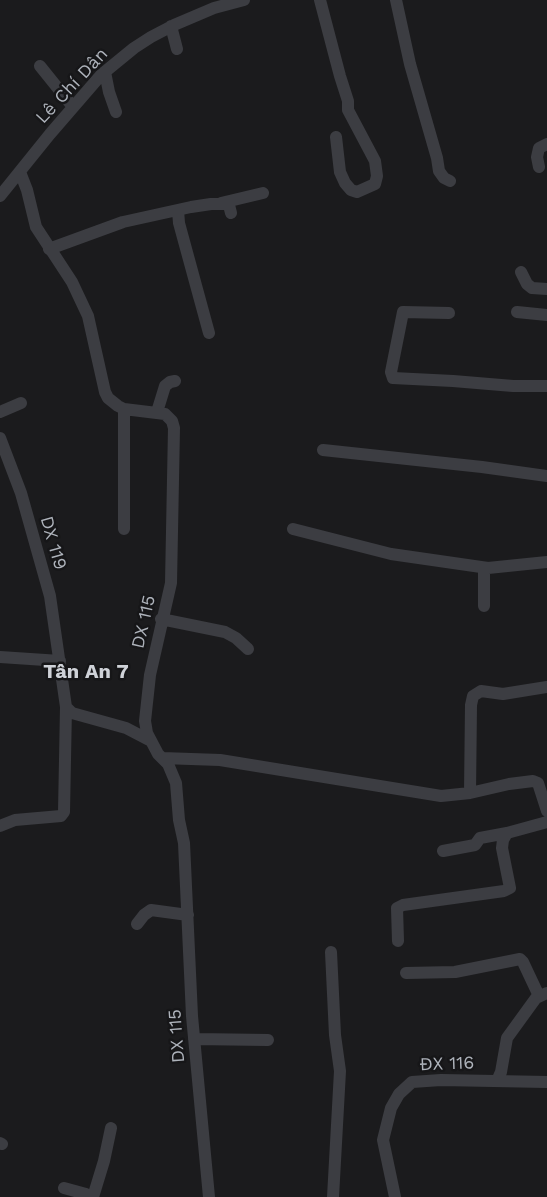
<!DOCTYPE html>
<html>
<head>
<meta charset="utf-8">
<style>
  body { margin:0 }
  canvas { display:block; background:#1b1b1d }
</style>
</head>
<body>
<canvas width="547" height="1197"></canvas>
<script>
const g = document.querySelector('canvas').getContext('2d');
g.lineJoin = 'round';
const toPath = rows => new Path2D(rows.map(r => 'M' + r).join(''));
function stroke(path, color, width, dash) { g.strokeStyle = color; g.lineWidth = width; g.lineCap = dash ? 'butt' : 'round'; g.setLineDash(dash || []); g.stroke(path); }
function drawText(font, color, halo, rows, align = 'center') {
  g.font = font + ' "Work Sans",sans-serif'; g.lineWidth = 5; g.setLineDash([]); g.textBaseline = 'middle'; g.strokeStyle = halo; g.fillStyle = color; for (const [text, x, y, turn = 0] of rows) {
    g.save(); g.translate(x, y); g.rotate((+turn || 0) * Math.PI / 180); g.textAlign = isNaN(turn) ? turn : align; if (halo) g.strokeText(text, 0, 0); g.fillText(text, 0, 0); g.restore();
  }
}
stroke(toPath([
  [320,0,340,76,348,101,348,110,375,161,377,176,375,184,357,192,351,190,345,183,340,172,336,137],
  [396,0,410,64,437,158,439,171,444,178,450,181],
  [171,26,177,49],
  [40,66,73,107],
  [105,72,109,92,116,112],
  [539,167,537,157,539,148,547,144],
  [20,172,27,190,36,227,72,282,88,316,105,392,108,398,118,406,124,409,165,414,172,421,174,428,171,583,150,675,145,721,147,733,158,754,168,764,176,783,179,820,184,843,192,1016,209,1197],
  [0,196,50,134,101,75,134,48,151,37,174,25,214,8,244,0],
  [221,203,263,193],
  [178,210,179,223,209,333],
  [49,249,123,222,191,207,211,204,227,204,229,205,231,213],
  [521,272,527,284,532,288,547,289],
  [517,312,547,315],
  [449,313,403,312,391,372,393,378,453,381,513,386,547,386],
  [0,412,21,403],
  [157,412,165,386,170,382,175,381],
  [0,438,21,493,50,596,66,707,72,713,126,728,151,741],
  [323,450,482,467,547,476],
  [124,529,124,409],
  [293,529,391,554,488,568,547,562],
  [484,568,484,606],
  [161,619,225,632,236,638,248,649],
  [0,657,60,661],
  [162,758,220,760,441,796,470,793,509,784,533,781,538,783,547,811],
  [470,793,471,705,473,696,481,691,503,694,547,687],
  [0,826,15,820,61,816,64,812,66,707],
  [443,851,475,845,480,838,507,833],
  [137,924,144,915,151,910,188,915],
  [398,941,397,908,403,905,504,891,510,888,502,848,503,840,507,833,547,822],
  [331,952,335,1035,340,1071,333,1197],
  [406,973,455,972,520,959,523,962,539,996],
  [194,1039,268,1040],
  [497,1081,501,1072,507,1038,536,998,547,993],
  [0,1143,2,1144],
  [64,1188,86,1194,90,1197],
  [93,1197,104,1161,111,1128],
  [395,1197,383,1140,391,1108,399,1094,412,1082,441,1080,547,1082]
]), '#3c3d42', 12);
drawText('18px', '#aeb3bb', '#161618', [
  ["Lê Chí Dân",72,86,-47],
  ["DX 119",53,543,74],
  ["DX 115",144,622,-77],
  ["DX 115",177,1036,-94],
  ["ĐX 116",447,1064,-2]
]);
drawText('bold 20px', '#cfd2d8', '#161618', [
  ["Tân An 7",86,672]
]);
</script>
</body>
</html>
